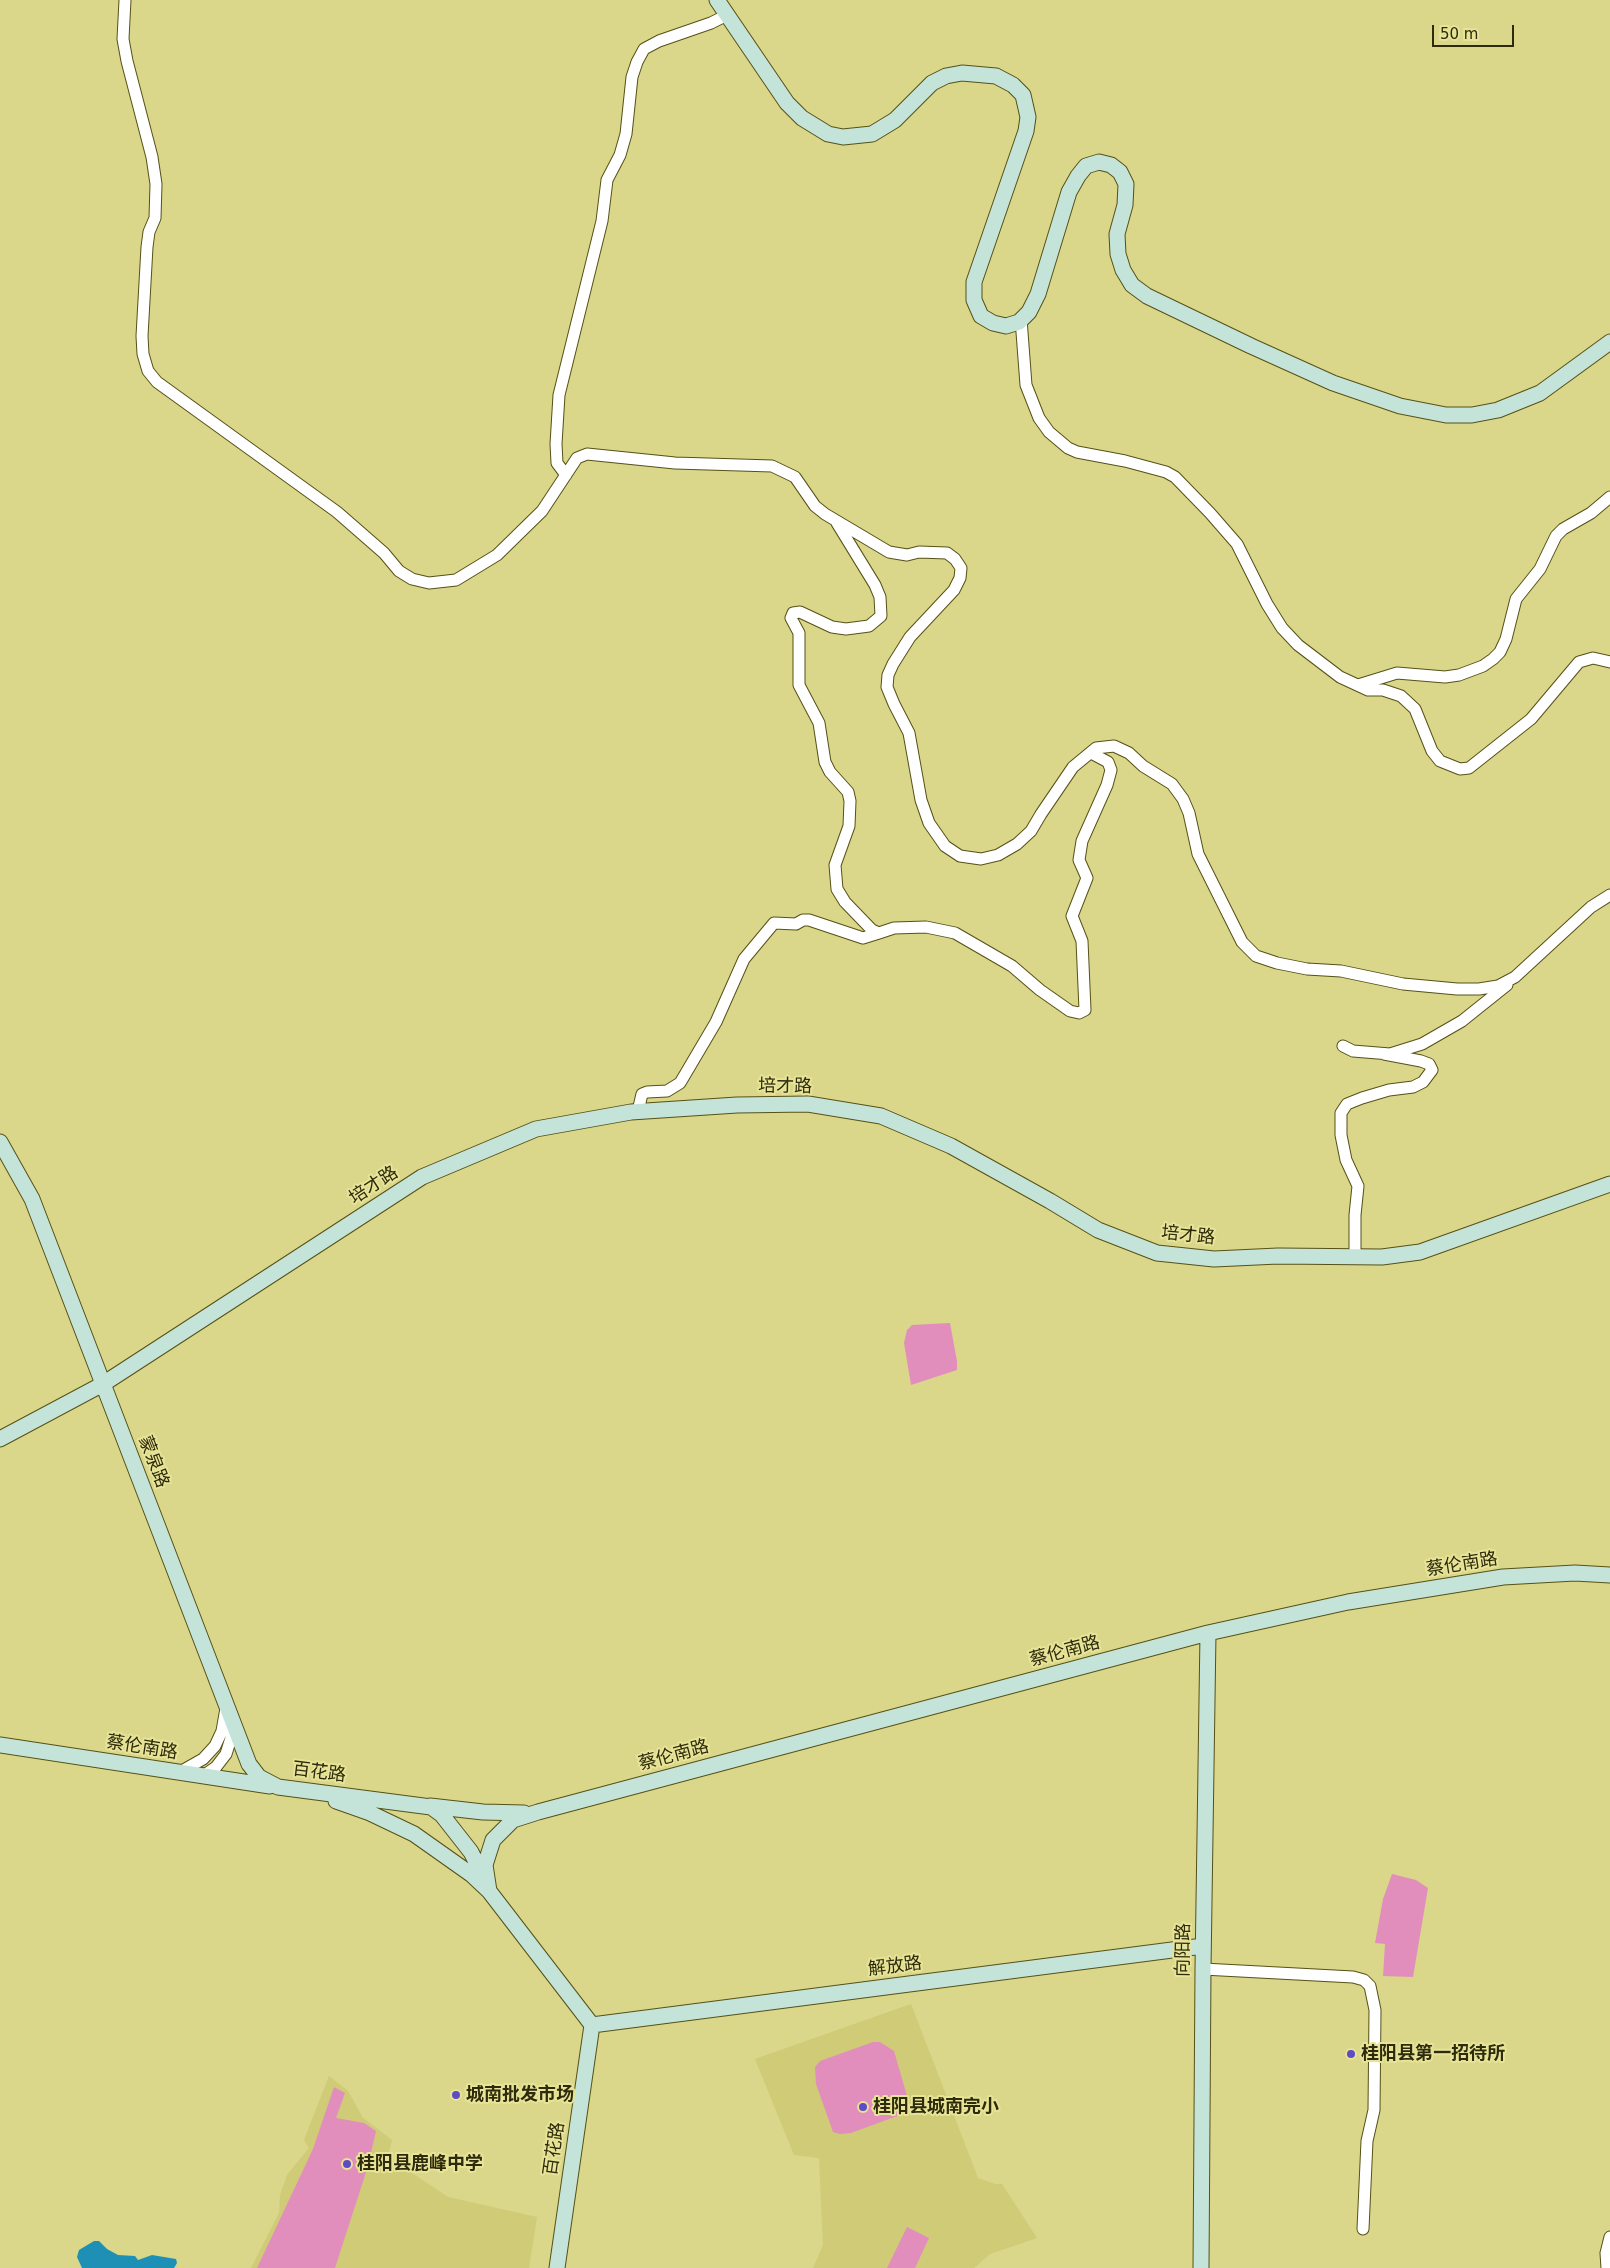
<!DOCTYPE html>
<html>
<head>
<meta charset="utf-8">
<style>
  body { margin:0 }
  #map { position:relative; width:1610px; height:2268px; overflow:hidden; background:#dad68a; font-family:"DejaVu Sans",sans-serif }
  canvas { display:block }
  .scale { position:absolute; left:1432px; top:25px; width:82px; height:22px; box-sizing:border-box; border:2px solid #2d2b0b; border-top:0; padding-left:6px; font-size:15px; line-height:18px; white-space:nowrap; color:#2d2b0b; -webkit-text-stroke:4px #e7e397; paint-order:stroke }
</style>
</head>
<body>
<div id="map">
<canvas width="1610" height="2268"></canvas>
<div class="scale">50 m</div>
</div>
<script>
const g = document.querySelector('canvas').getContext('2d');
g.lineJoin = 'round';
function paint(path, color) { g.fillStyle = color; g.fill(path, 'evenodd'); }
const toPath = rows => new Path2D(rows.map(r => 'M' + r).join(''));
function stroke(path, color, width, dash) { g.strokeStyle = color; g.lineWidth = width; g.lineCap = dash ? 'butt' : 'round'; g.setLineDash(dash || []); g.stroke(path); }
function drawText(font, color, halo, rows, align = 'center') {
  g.font = font + ' "DejaVu Sans","Noto Sans SC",sans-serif'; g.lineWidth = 4; g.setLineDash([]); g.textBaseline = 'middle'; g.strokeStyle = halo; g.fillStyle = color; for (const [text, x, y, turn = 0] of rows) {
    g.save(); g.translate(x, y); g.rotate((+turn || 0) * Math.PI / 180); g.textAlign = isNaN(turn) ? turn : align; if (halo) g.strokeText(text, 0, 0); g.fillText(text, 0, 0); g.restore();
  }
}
paint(toPath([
  [911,2004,978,2178,995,2184,1002,2184,1037,2238,990,2254,974,2268,813,2268,823,2245,819,2158,794,2155,755,2059],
  [329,2076,348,2091,363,2118,392,2140,388,2157,448,2197,537,2217,529,2268,251,2268,279,2213,280,2195,287,2175,309,2148,304,2140]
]), '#cfcb76');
paint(toPath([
  [950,1323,957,1361,957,1370,911,1385,904,1343,907,1330,912,1325],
  [1392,1874,1416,1880,1428,1888,1413,1977,1383,1976,1385,1944,1375,1943,1383,1899],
  [873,2042,880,2042,894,2051,909,2103,905,2111,900,2115,851,2133,840,2134,833,2132,816,2084,815,2067,820,2061],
  [334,2087,345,2093,336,2118,364,2123,376,2131,368,2166,335,2268,257,2268,313,2149],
  [907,2227,929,2238,915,2268,887,2268]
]), '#e28ebd');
paint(toPath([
  [94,2241,99,2241,107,2249,118,2255,135,2256,138,2260,152,2255,176,2259,177,2263,174,2268,82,2268,77,2257,79,2250]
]), '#1f90b5');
const street = toPath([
  [125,0,123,39,127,61,152,157,156,184,155,218,149,232,147,247,142,336,143,354,148,371,157,382,337,512,384,553,399,571,412,579,429,583,456,580,497,555,542,511,577,458,587,454,675,463,772,466,795,477,815,506,825,514,889,552,907,555,919,552,947,553,955,559,961,568,960,578,954,590,910,637,893,664,888,675,887,687,894,704,909,733,921,800,929,823,945,846,960,856,981,859,998,855,1017,844,1031,831,1041,814,1073,767,1096,748,1114,746,1129,753,1143,766,1172,784,1183,799,1189,813,1198,854,1242,942,1256,956,1277,963,1307,969,1341,971,1403,984,1457,989,1479,989,1498,986,1515,977,1591,907,1610,895],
  [1021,319,1026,385,1039,418,1049,432,1068,448,1077,452,1125,461,1166,472,1175,477,1210,513,1237,544,1267,604,1282,628,1298,645,1340,677,1368,690,1383,690,1401,696,1415,709,1432,751,1440,761,1460,769,1469,768,1531,719,1579,662,1593,658,1610,662],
  [566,475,557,463,556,444,559,395,602,221,607,180,620,155,626,134,632,77,637,62,644,49,659,41,711,23,727,15],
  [837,523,875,585,880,597,881,616,869,626,846,629,832,627,800,612,793,613,791,618,799,633,799,685,819,723,825,762,830,772,848,792,850,801,849,826,835,865,837,889,845,902,872,930,879,933,894,928,926,927,955,933,1012,966,1040,990,1070,1011,1079,1013,1085,1010,1082,941,1072,916,1087,878,1079,860,1082,841,1107,785,1111,770,1108,762,1091,753],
  [1358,685,1397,673,1445,677,1459,675,1483,666,1493,659,1500,652,1506,639,1516,599,1540,569,1556,536,1563,529,1591,513,1610,497],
  [1343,1046,1353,1051,1390,1054,1422,1044,1462,1021,1507,985],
  [638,1111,642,1094,647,1092,667,1091,680,1083,716,1022,744,959,774,923,796,924,803,920,809,920,863,938,879,933],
  [1355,1256,1355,1215,1358,1186,1346,1160,1341,1135,1341,1113,1347,1104,1362,1098,1389,1090,1413,1087,1423,1082,1432,1070,1429,1064,1421,1061,1384,1054],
  [180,1772,203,1759,215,1746,222,1731,226,1708],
  [203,1776,216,1767,226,1754,231,1738,232,1724],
  [1203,1969,1353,1977,1364,1980,1370,1986,1375,2010,1374,2110,1367,2141,1363,2229],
  [1607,2268,1606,2253,1610,2237]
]);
const secondary = toPath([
  [717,0,787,103,802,118,828,134,843,137,872,134,895,120,932,83,946,76,962,73,996,76,1013,85,1023,95,1028,117,1026,131,974,282,974,300,981,316,993,323,1006,326,1019,322,1029,312,1038,294,1069,192,1078,176,1086,166,1099,162,1111,165,1120,172,1126,184,1125,205,1117,234,1118,254,1123,270,1132,285,1147,296,1251,346,1333,383,1400,406,1446,415,1472,415,1498,410,1540,393,1610,342],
  [0,1142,32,1199,249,1764,259,1777,278,1787,431,1807,442,1815,471,1852,484,1878],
  [0,1439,103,1384,422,1177,536,1129,631,1112,737,1105,808,1104,881,1116,951,1146,1050,1201,1098,1230,1157,1253,1214,1259,1278,1256,1382,1257,1420,1252,1610,1184],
  [0,1745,270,1786],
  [336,1801,370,1813,414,1834,472,1875,489,1891,592,2025,557,2268],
  [430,1806,483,1812,524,1813],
  [489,1891,485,1865,493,1840,513,1820,538,1812,1208,1633,1348,1602,1503,1577,1575,1573,1610,1575],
  [592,2025,1203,1946],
  [1201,2268,1203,1969,1208,1633]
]);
stroke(street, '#555117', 13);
stroke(secondary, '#555117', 17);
stroke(street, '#fff', 11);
stroke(secondary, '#c5e4d9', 15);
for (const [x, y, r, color] of [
  [1351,2054,5,"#5f4bc3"],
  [456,2095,5,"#5f4bc3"],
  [863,2107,5,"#5f4bc3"],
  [347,2164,5,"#5f4bc3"]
]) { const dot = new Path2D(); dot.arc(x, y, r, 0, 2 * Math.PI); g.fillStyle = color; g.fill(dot); stroke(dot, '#e7e397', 2); }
drawText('18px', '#2d2b0b', '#e7e397', [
  ["培才路",785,1087,1],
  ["培才路",374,1186,-33],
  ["培才路",1188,1236,6],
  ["蒙泉路",153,1462,69],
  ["蔡伦南路",1462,1565,-9],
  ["蔡伦南路",1065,1652,-15],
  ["蔡伦南路",142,1748,9],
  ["蔡伦南路",674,1756,-15],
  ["百花路",319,1773,7],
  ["向阳路",1184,1950,-89],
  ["解放路",895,1967,-7],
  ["百花路",555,2149,-82]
]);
drawText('bold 18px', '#2d2b0b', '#e7e397', [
  ["桂阳县第一招待所",1361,2054],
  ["城南批发市场",466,2095],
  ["桂阳县城南完小",873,2107],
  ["桂阳县鹿峰中学",357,2164]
], 'left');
</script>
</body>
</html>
